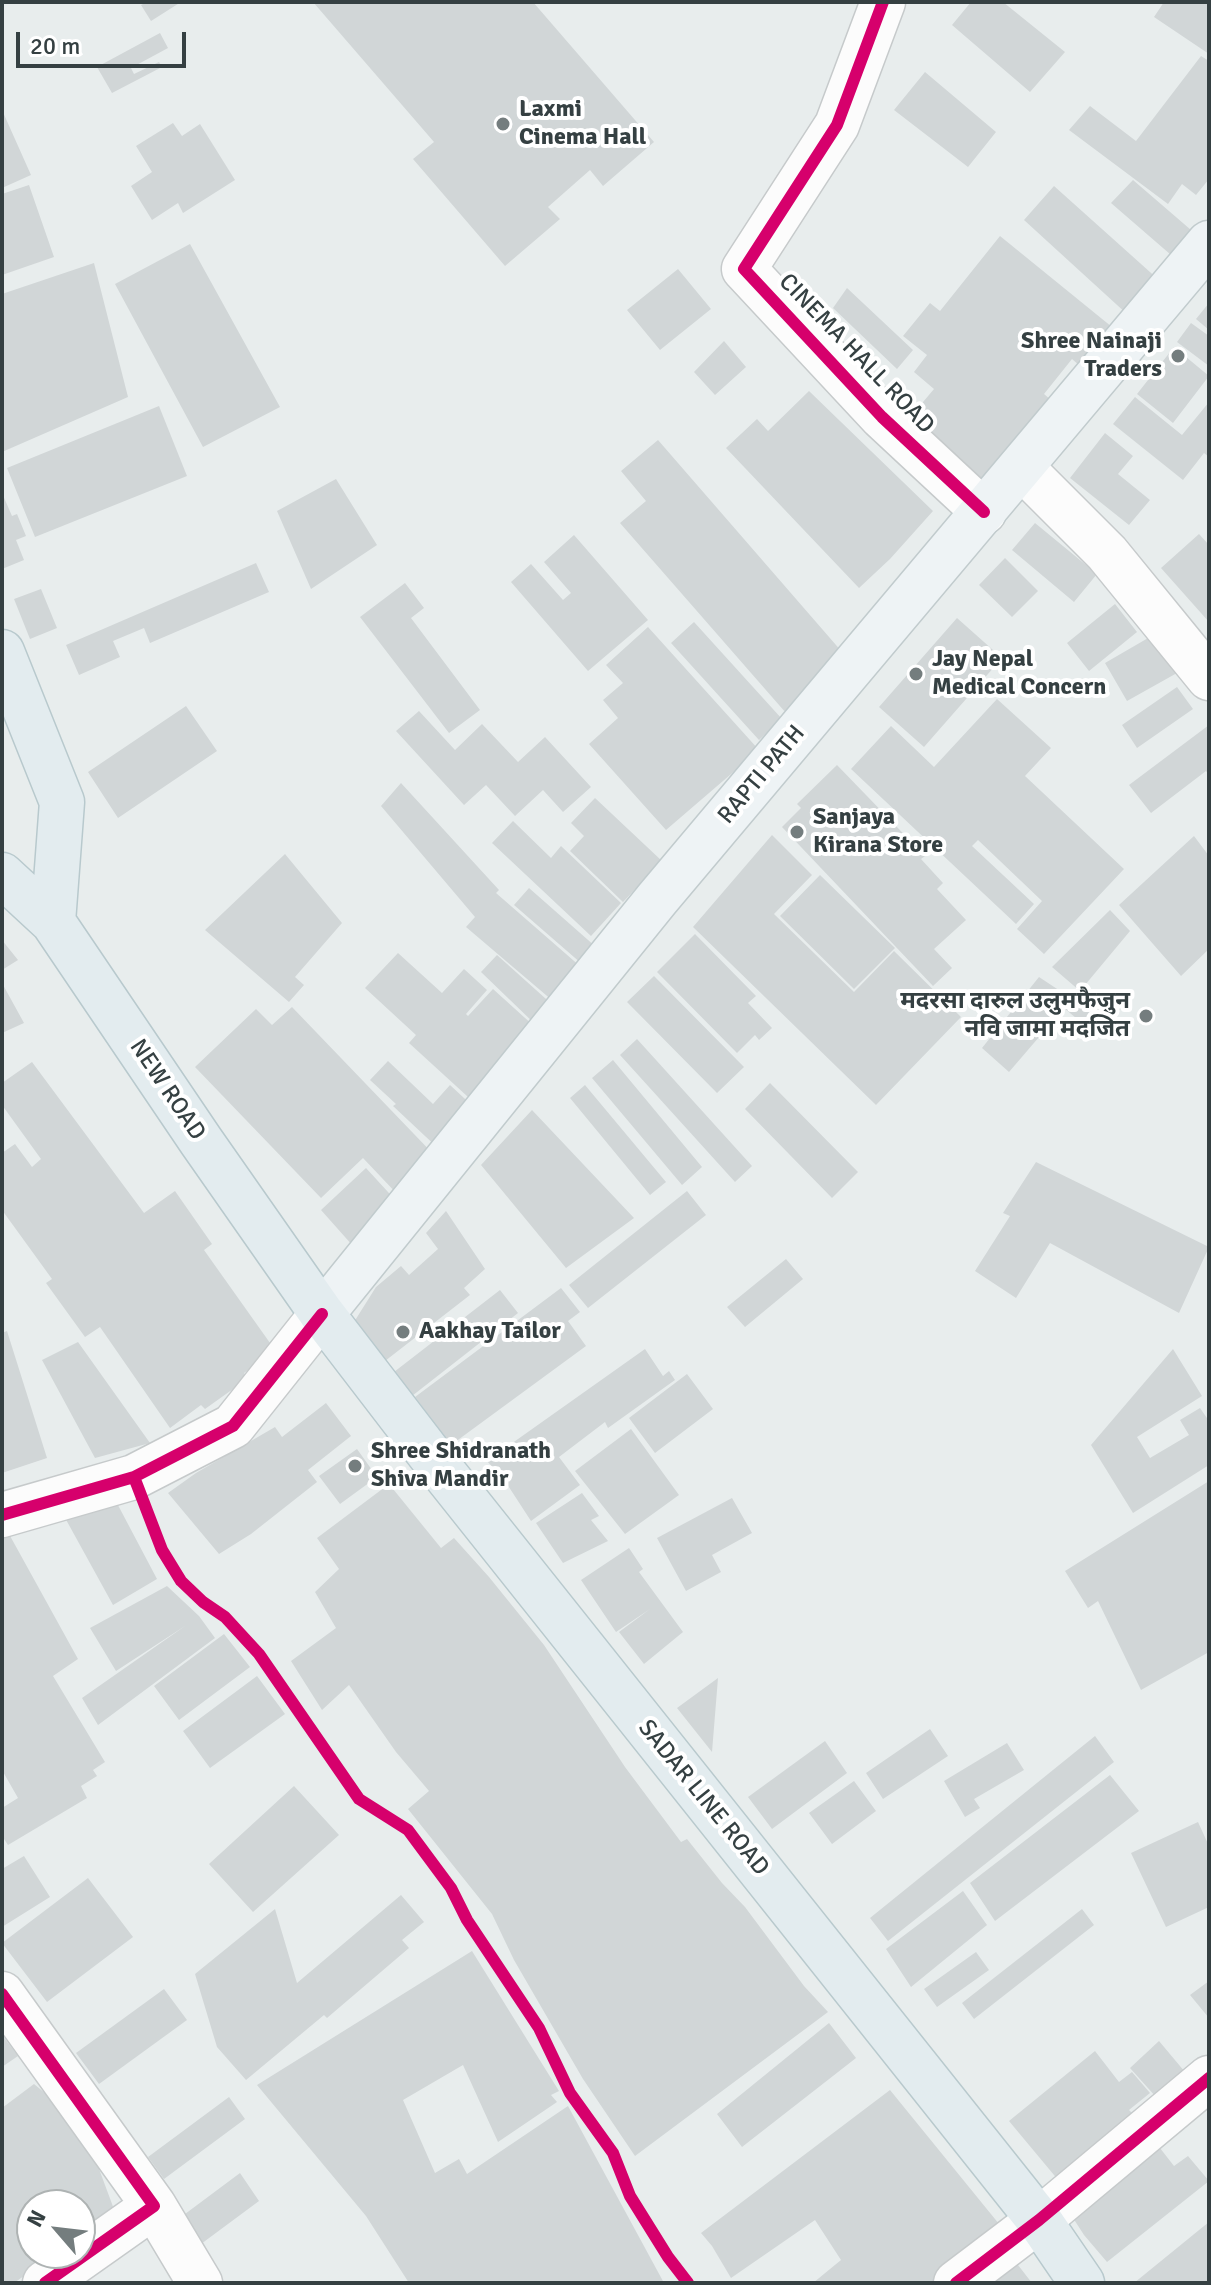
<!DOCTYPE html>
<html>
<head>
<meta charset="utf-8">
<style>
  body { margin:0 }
  #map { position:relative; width:1211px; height:2285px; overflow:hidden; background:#e8eded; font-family:Signika,sans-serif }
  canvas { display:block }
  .frame { position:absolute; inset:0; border:4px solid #354042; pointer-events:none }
  .north { position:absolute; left:16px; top:2189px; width:80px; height:80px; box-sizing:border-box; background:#fff; border:2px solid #aeb3b3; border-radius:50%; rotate:298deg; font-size:22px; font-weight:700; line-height:32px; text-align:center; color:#354042 }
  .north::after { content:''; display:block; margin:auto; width:28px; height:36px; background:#747d7e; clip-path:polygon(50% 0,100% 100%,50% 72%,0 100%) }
  .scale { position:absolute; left:16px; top:32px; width:170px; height:36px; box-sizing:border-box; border:4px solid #354042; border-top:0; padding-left:10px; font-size:24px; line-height:28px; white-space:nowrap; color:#354042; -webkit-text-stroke:6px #fff; paint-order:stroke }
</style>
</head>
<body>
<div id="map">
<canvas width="1211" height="2285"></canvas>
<div class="frame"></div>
<div class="north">N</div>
<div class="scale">20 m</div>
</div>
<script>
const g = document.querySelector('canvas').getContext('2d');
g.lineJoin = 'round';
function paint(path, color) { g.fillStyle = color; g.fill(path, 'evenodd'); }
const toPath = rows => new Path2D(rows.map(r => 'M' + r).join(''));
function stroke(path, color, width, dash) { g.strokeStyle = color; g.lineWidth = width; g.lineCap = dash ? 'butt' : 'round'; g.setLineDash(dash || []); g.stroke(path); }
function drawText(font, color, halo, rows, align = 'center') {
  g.font = font + ' Signika,"Noto Sans Devanagari",sans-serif'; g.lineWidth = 8; g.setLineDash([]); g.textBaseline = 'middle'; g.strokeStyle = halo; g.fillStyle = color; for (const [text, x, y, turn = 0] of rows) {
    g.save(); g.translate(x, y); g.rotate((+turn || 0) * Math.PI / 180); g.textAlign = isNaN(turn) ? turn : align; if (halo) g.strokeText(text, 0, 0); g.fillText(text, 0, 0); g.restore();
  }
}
paint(toPath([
  [147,2,181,2,151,21,141,5],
  [313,2,533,2,654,142,603,186,590,170,548,207,560,219,505,266,413,159,434,142],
  [971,2,1003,2,1065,52,1030,92,952,25],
  [1164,2,1209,2,1209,54,1154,17],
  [160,33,168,48,131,68,134,74,159,62,162,67,112,93,97,67],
  [1201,56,1209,61,1209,179,1196,195,1182,184,1168,204,1069,130,1090,106,1136,141],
  [925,72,996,132,968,167,894,110],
  [2,110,31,175,2,188],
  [173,123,182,136,200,124,235,180,183,213,178,203,152,220,131,186,152,172,136,146],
  [1133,180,1198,236,1178,261,1111,203],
  [29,185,54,257,2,275,2,194],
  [1054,186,1160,281,1128,315,1024,220],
  [1000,236,1112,327,1080,366,1072,359,1044,394,1058,406,1016,456,1007,448,974,488,901,428,934,389,914,372,927,355,903,336,930,303,940,311],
  [190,244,280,407,203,447,115,284],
  [94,263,128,397,2,452,2,294],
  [678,269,711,309,660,350,627,310],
  [847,288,913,350,897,369,833,308],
  [1209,303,1209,330,1196,319],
  [1191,323,1209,336,1209,366,1177,342],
  [724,341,746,367,715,395,694,372],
  [1174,347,1209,376,1173,423,1137,394],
  [809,391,933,511,890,559,859,588,726,448,757,419,768,431],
  [1135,397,1182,435,1209,402,1209,457,1204,453,1183,480,1113,424],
  [159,406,187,476,35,537,7,468],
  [1105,433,1133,456,1118,474,1150,500,1129,525,1070,478],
  [658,440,849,660,786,713,620,523,646,501,621,471],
  [336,479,377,545,311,589,277,511],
  [2,493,12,516,17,514,26,536,16,540,24,560,2,569],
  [1035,523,1097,574,1074,602,1012,550],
  [1199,534,1209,545,1209,622,1161,568],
  [574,535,648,620,588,671,511,582,531,564,563,600,571,593,544,562],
  [1005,558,1038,591,1012,617,979,585],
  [256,563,269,592,150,643,144,628,113,641,120,657,79,675,66,645],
  [405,583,424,608,411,618,480,710,449,733,360,617],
  [41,589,57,628,30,639,14,599],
  [1115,604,1137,632,1089,671,1067,643],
  [957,618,1002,658,924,747,879,707],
  [694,622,782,719,759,740,671,643],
  [648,627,759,750,666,830,589,744,618,718,603,700,623,683,606,665],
  [1155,634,1177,673,1127,701,1105,663],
  [1177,687,1193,709,1137,748,1122,725],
  [997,699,1051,748,1025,776,1124,869,1044,954,1017,929,1042,901,978,840,972,846,1034,904,1016,924,851,769,891,726,934,767],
  [186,706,217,751,118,818,88,772],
  [419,711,455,750,482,724,518,762,545,737,591,787,563,812,543,790,515,816,486,785,464,805,396,731],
  [1209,725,1209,775,1206,771,1151,813,1129,785],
  [837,765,925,856,921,859,943,883,937,889,966,920,934,949,952,968,933,986,782,827,801,808,797,804],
  [401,783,499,890,496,893,589,974,560,1007,466,927,475,917,381,806],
  [595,798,662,861,623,902,570,851,584,836,571,823],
  [513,821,551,858,561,846,621,903,591,936,492,843],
  [772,835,812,875,774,914,854,992,894,951,961,1017,876,1105,693,927],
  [1194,836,1209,856,1209,949,1181,976,1119,905],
  [285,854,342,923,295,977,304,985,289,1002,205,930],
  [820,875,895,948,854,989,780,916],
  [529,888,596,947,582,964,514,905],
  [1110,910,1130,931,1080,991,1052,967],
  [695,934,756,996,748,1003,772,1028,759,1040,755,1035,737,1053,657,972],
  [2,940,18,960,2,970],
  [398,953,442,993,464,969,487,990,466,1014,468,1016,493,989,535,1027,479,1107,409,1043,416,1035,365,988],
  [497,955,555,1007,537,1026,481,972],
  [654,976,744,1067,717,1093,627,1002],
  [1039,977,1092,1012,1082,1023,1064,1008,1009,1072,982,1048],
  [2,983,24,1023,2,1033],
  [292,1007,438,1159,399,1196,363,1158,321,1198,195,1067,256,1009,272,1025],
  [637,1039,752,1166,735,1182,620,1055],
  [613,1060,702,1167,682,1185,592,1078],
  [388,1061,433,1104,450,1085,478,1111,441,1151,393,1106,396,1104,370,1080],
  [32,1062,144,1213,175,1191,212,1244,204,1250,275,1350,244,1373,247,1379,205,1409,201,1405,170,1428,100,1327,85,1337,46,1283,52,1279,2,1210,2,1153,15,1144,32,1167,41,1159,2,1105,2,1083],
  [770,1083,858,1172,832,1198,745,1109],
  [585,1085,666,1182,650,1195,570,1098],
  [532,1110,634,1218,566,1268,481,1165],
  [1036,1162,1209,1247,1179,1313,1050,1243,1016,1298,975,1271,1010,1216,1003,1213],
  [366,1168,399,1204,353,1246,321,1210],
  [687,1191,706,1215,588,1308,569,1285],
  [446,1211,485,1269,464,1288,470,1295,385,1361,354,1322,376,1287,401,1266,409,1275,438,1249,426,1233],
  [786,1259,803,1279,745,1327,727,1307],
  [561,1288,580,1312,568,1321,586,1346,451,1445,415,1397],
  [500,1290,518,1313,412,1396,394,1372],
  [7,1331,47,1458,2,1473,2,1333],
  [78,1342,150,1443,95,1458,42,1360],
  [645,1349,663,1376,669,1371,675,1380,608,1428,605,1422,559,1457,580,1485,531,1521,505,1481,487,1461],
  [1173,1349,1202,1396,1137,1437,1150,1458,1189,1435,1180,1420,1200,1408,1209,1421,1209,1465,1133,1513,1091,1445],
  [687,1374,713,1409,655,1453,629,1418],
  [326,1403,351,1436,308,1470,317,1482,251,1534,219,1554,168,1493,196,1473,275,1427,282,1437],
  [631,1429,679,1495,625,1534,575,1471],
  [357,1449,377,1477,340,1504,319,1476],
  [1209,1481,1209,1652,1141,1690,1098,1601,1088,1608,1065,1571],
  [389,1484,441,1548,454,1538,489,1577,544,1645,625,1767,681,1842,687,1839,722,1883,745,1907,804,1986,828,2012,635,2156,583,2079,514,1960,492,1914,408,1809,429,1791,396,1752,349,1685,322,1710,291,1661,336,1628,315,1592,339,1569,317,1538],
  [110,1490,157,1579,113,1605,64,1516],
  [582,1493,599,1516,591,1520,608,1541,563,1563,536,1523],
  [732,1498,752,1533,712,1555,721,1572,686,1591,657,1538],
  [9,1534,78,1659,53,1676,105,1762,93,1770,97,1776,81,1786,87,1798,8,1845,2,1836,2,1808,18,1798,2,1770,2,1538],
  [629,1548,643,1569,639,1572,683,1632,644,1664,619,1632,650,1609,616,1632,581,1580],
  [167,1586,199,1616,215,1638,98,1725,82,1698,185,1626,116,1671,90,1628],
  [224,1634,250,1667,179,1720,154,1686],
  [257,1676,285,1714,210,1768,183,1731],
  [718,1678,712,1752,677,1708],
  [930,1729,948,1756,883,1799,866,1773],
  [1095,1736,1114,1762,888,1941,870,1918],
  [825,1741,847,1773,772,1829,748,1797],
  [1007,1743,1024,1770,974,1799,980,1808,965,1817,944,1781],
  [1110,1775,1139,1811,995,1921,970,1883],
  [854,1781,876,1811,832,1844,809,1813],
  [294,1786,339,1835,253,1912,209,1864],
  [1198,1822,1209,1846,1209,1907,1166,1927,1131,1853],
  [24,1856,50,1897,2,1927,2,1869],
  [88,1878,133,1937,47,2002,2,1943],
  [963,1891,987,1925,911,1987,886,1949],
  [401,1895,424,1922,402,1940,409,1948,327,2018,324,2015,246,2080,217,2047,195,1974,275,1909,297,1983],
  [1082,1909,1094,1925,974,2019,962,2003],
  [472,1951,559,2091,551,2095,557,2102,498,2142,463,2065,403,2100,435,2173,459,2159,467,2174,568,2106,664,2283,409,2283,366,2216,257,2085],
  [976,1952,989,1970,937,2007,924,1989],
  [1209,1981,1209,2018,1190,1995],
  [164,1989,187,2020,99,2084,76,2053],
  [829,2023,856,2058,742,2147,717,2114],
  [2,2035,18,2056,2,2067],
  [1159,2041,1185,2072,1156,2097,1130,2068],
  [1095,2051,1119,2082,1132,2072,1150,2093,1129,2110,1136,2117,1059,2181,1009,2121],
  [34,2084,63,2108,92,2150,115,2212,80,2236,80,2205,32,2205,32,2253,56,2253,14,2283,2,2283,2,2108],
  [890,2090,1008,2235,939,2283,813,2283,841,2260,815,2220,731,2278,712,2246,701,2233],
  [229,2097,245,2119,164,2179,148,2157],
  [1149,2134,1174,2166,1188,2156,1209,2181,1107,2262,1084,2235,1064,2204],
  [240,2173,259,2201,201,2244,181,2217],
  [1209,2222,1209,2283,1134,2283,1204,2226],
  [1011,2256,1032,2283,975,2283]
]), '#d1d6d7');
const minor = toPath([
  [883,2,837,125,744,269,882,417,984,512],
  [1021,467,1107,553,1209,678],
  [2,1515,134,1477,233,1426,322,1314],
  [2,1994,154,2206,45,2283],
  [154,2206,200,2283],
  [956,2283,1039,2220,1209,2078]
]);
const secondary = toPath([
  [322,1314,657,899,1209,243]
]);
const primary = toPath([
  [2,652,62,802,53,922],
  [2,875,53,922,201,1141,322,1314,444,1473,1039,2220,1082,2283]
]);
stroke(minor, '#c6cacb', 47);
stroke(secondary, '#c1cbcd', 47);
stroke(primary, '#b8c9cd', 47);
stroke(minor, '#fcfcfc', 44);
stroke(secondary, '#eef3f5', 44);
stroke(primary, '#e3ecef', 44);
stroke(toPath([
  [883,2,837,125,744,269,882,417,984,512],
  [134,1477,162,1550,181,1581,203,1602,225,1617,259,1654,359,1799,408,1830,451,1888,467,1920,539,2028,570,2093,613,2153,630,2196,668,2257,688,2283],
  [2,1515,134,1477,233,1426,322,1314],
  [2,1994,154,2206,45,2283],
  [956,2283,1039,2220,1209,2078]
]), '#d6006c', 12);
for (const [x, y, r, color] of [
  [503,124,8,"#747d7e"],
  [1178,356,8,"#747d7e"],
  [916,674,8,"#747d7e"],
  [797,832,8,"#747d7e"],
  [1146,1016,8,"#747d7e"],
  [403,1332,8,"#747d7e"],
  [355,1466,8,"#747d7e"]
]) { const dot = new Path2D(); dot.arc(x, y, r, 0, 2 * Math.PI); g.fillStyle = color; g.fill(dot); stroke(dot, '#fff', 3); }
drawText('bold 24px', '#354042', '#fff', [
  ["Laxmi",519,110],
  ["Cinema Hall",519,138],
  ["Shree Nainaji",1162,342,"right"],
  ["Traders",1162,370,"right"],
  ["Jay Nepal",932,660],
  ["Medical Concern",932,688],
  ["Sanjaya",813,818],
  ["Kirana Store",813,846],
  ["मदरसा दारुल उलुमफैजुन",1130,1002,"right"],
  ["नवि जामा मदजित",1130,1030,"right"],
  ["Aakhay Tailor",419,1332],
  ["Shree Shidranath",371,1452],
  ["Shiva Mandir",371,1480]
], 'left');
drawText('24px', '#354042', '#fff', [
  ["CINEMA HALL ROAD",856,354,46],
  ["RAPTI PATH",762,775,-50],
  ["NEW ROAD",167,1090,56],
  ["SADAR LINE ROAD",703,1798,51]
]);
</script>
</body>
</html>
